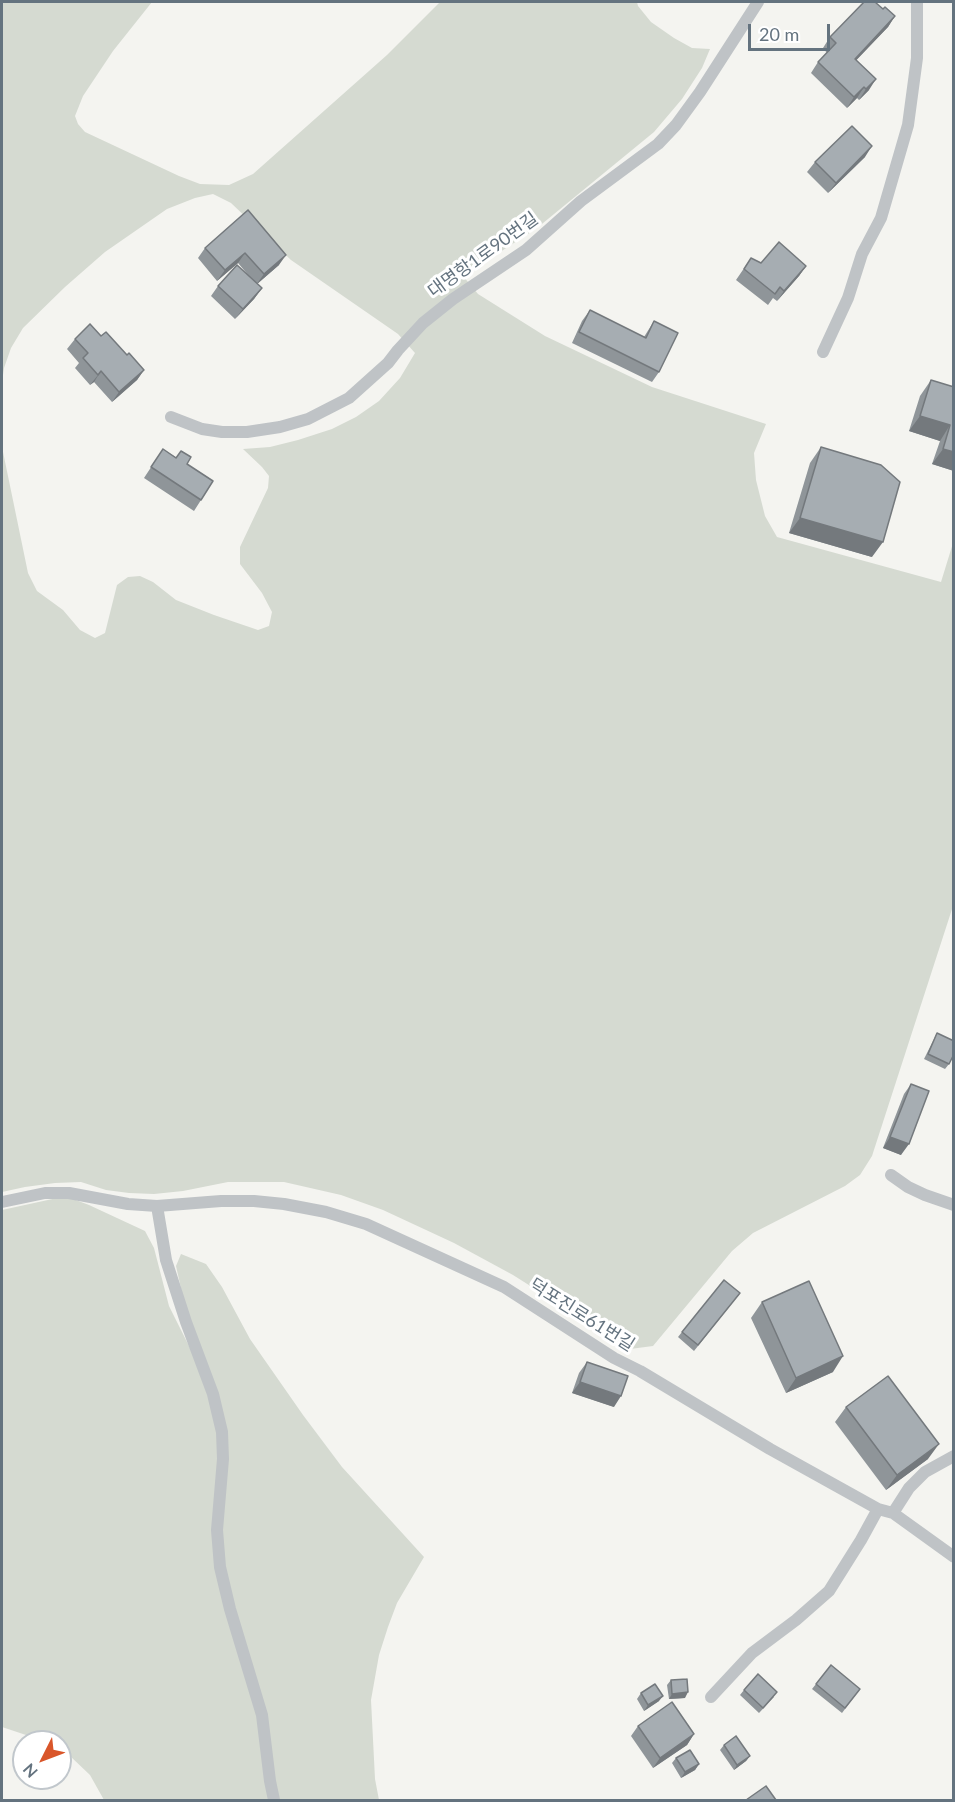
<!DOCTYPE html>
<html>
<head>
<meta charset="utf-8">
<style>
  body { margin:0 }
  #map { position:relative; width:955px; height:1802px; overflow:hidden; background:#f4f4f0; font-family:Lato,sans-serif }
  canvas { display:block }
  .frame { position:absolute; inset:0; border:3px solid #64737f; pointer-events:none }
  .north { position:absolute; left:12px; top:1730px; width:60px; height:60px; box-sizing:border-box; background:#fff; border:2px solid #c1c7cc; border-radius:50%; rotate:228deg; font-size:16px; font-weight:700; line-height:24px; text-align:center; color:#64737f }
  .north::after { content:''; display:block; margin:auto; width:21px; height:27px; background:#d9562a; clip-path:polygon(50% 0,100% 100%,50% 72%,0 100%) }
  .scale { position:absolute; left:748px; top:24px; width:82px; height:27px; box-sizing:border-box; border:3px solid #64737f; border-top:0; padding-left:8px; font-size:18px; line-height:21px; white-space:nowrap; color:#64737f; -webkit-text-stroke:4px #fff; paint-order:stroke }
</style>
</head>
<body>
<div id="map">
<canvas width="955" height="1802"></canvas>
<div class="frame"></div>
<div class="north">N</div>
<div class="scale">20 m</div>
</div>
<script>
const g = document.querySelector('canvas').getContext('2d');
g.lineJoin = 'round';
function paint(path, color) { g.fillStyle = color; g.fill(path, 'evenodd'); }
const toPath = rows => new Path2D(rows.map(r => 'M' + r).join(''));
function stroke(path, color, width, dash) { g.strokeStyle = color; g.lineWidth = width; g.lineCap = dash ? 'butt' : 'round'; g.setLineDash(dash || []); g.stroke(path); }
function drawText(font, color, halo, rows, align = 'center') {
  g.font = font + ' Lato,"Noto Sans KR",sans-serif'; g.lineWidth = 6; g.setLineDash([]); g.textBaseline = 'middle'; g.strokeStyle = halo; g.fillStyle = color; for (const [text, x, y, turn = 0] of rows) {
    g.save(); g.translate(x, y); g.rotate((+turn || 0) * Math.PI / 180); g.textAlign = isNaN(turn) ? turn : align; if (halo) g.strokeText(text, 0, 0); g.fillText(text, 0, 0); g.restore();
  }
}
paint(toPath([
  [2,2,152,2,113,51,83,96,75,116,78,124,85,132,179,176,200,184,229,185,253,174,387,55,440,2,637,2,638,6,651,22,674,38,692,48,710,49,702,68,682,99,654,132,537,228,463,276,478,294,545,336,652,387,766,424,754,453,756,480,765,516,777,537,941,582,953,543,953,906,872,1156,860,1175,845,1186,753,1233,732,1251,653,1346,630,1349,513,1275,454,1243,383,1210,341,1195,284,1182,228,1182,183,1191,154,1194,129,1193,106,1190,81,1182,55,1183,25,1187,2,1192,2,447,28,573,37,591,63,610,80,630,95,638,105,633,117,585,128,577,140,576,153,582,176,600,214,615,258,630,269,626,272,612,262,593,240,564,240,547,268,488,269,476,262,467,243,449,270,447,298,440,332,429,356,417,379,401,400,378,415,353,398,334,291,260,231,203,213,194,195,198,167,209,105,252,65,287,23,328,11,348,4,368,2,382],
  [57,1198,73,1199,89,1205,145,1231,154,1248,169,1306,207,1382,185,1306,176,1266,181,1254,206,1264,222,1287,250,1339,303,1415,342,1467,424,1557,397,1603,388,1627,379,1655,371,1700,375,1779,379,1800,104,1800,90,1775,70,1756,60,1749,60,1742,47,1742,2,1727,2,1210]
]), '#d5dad1');
stroke(toPath([
  [823,352,848,298,862,254,881,218,908,125,917,58,917,2],
  [171,417,202,429,222,432,247,432,280,427,308,419,349,398,388,363,398,350,423,323,453,299,526,250,581,201,658,144,676,125,700,92,758,2],
  [891,1175,908,1187,925,1195,954,1205],
  [2,1202,45,1193,69,1193,128,1204,157,1206,221,1201,254,1201,284,1204,326,1212,366,1224,504,1287,614,1358,640,1371,770,1449,878,1509,893,1513,954,1557],
  [157,1206,166,1260,186,1322,213,1394,222,1432,223,1459,217,1530,220,1567,230,1609,262,1715,270,1781,274,1800],
  [893,1513,909,1488,925,1472,954,1456],
  [711,1697,752,1653,796,1620,829,1591,861,1540,878,1509]
]), '#bfc3c6', 12);
paint(toPath([
  [883,9,895,16,888,27,856,60,869,90,859,100,857,98,847,108,811,73,818,62,827,53,823,48,830,37],
  [865,157,828,193,807,172,815,162],
  [248,210,279,265,257,284,262,288,254,299,235,319,211,296,218,286,249,276,238,263,217,281,198,258,205,248],
  [751,258,761,263,806,266,799,276,777,301,773,298,768,305,736,280],
  [590,310,644,337,654,321,659,372,652,382,572,343,582,321],
  [101,336,127,355,144,370,137,380,112,402,94,382,90,385,75,368,79,363,67,349,75,339],
  [931,380,954,387,954,471,932,464,940,441,909,431,920,396],
  [821,447,872,557,789,533,810,463],
  [163,449,187,464,201,500,194,511,144,478],
  [937,1033,949,1064,945,1069,924,1059],
  [911,1084,901,1155,883,1148,904,1094],
  [740,1293,694,1351,678,1337,682,1332],
  [762,1302,833,1372,786,1393,751,1318],
  [587,1362,614,1407,572,1393,579,1373],
  [846,1407,928,1459,886,1490,835,1422],
  [671,1680,685,1698,669,1699,667,1685],
  [816,1684,860,1689,842,1713,812,1689],
  [744,1690,774,1697,759,1713,740,1695],
  [641,1693,659,1701,644,1711,637,1699],
  [638,1726,694,1734,687,1745,653,1768,631,1736],
  [724,1745,750,1756,746,1761,734,1770,720,1750],
  [676,1758,699,1764,695,1770,681,1778,672,1763]
]), '#8f9599');
paint(toPath([
  [895,16,888,27,847,70,855,59],
  [876,79,869,90,859,100,866,89],
  [864,87,857,98,847,108,854,97],
  [872,146,865,157,828,193,836,183],
  [245,253,238,263,217,281,225,270],
  [286,255,279,265,256,285,264,274],
  [806,266,799,276,777,301,784,291],
  [262,288,254,299,235,319,243,309],
  [144,370,137,380,112,402,119,392],
  [101,371,94,382,90,385,98,375],
  [920,416,950,425,940,441,909,431],
  [943,449,954,452,954,471,932,464],
  [800,518,883,542,872,557,789,533],
  [890,1137,909,1144,901,1155,883,1148],
  [843,1356,833,1372,786,1393,796,1378],
  [580,1382,621,1396,614,1407,572,1393],
  [939,1444,928,1459,886,1490,897,1475],
  [688,1692,685,1698,669,1699,672,1694],
  [663,1696,659,1701,644,1711,648,1705],
  [694,1734,687,1745,653,1768,660,1758],
  [750,1756,746,1761,734,1770,737,1765],
  [699,1764,695,1770,681,1778,685,1772]
]), '#74797d');
const building = toPath([
  [864,2,875,2,883,9,885,7,895,16,855,59,876,79,866,89,864,87,854,97,818,62,836,43,830,37,864,2],
  [852,126,872,146,836,183,815,162,852,126],
  [248,210,286,255,264,274,245,253,225,270,205,248,248,210],
  [779,242,806,266,784,291,780,287,775,294,744,269,751,258,761,263,779,242],
  [237,265,262,288,243,309,218,286,237,265],
  [590,310,646,338,654,321,678,333,659,372,579,332,590,310],
  [90,324,101,336,106,332,127,355,129,353,144,370,119,392,101,371,98,375,83,358,88,353,75,339,90,324],
  [931,380,954,387,954,452,943,449,950,425,920,416,931,380],
  [821,447,881,465,900,482,883,542,800,518,821,447],
  [163,449,176,458,181,451,191,457,187,464,213,481,201,500,151,467,163,449],
  [937,1033,954,1041,954,1054,949,1064,928,1054,937,1033],
  [911,1084,929,1091,909,1144,890,1137,911,1084],
  [724,1280,740,1293,698,1345,682,1332,724,1280],
  [809,1281,843,1356,796,1378,762,1302,809,1281],
  [587,1362,628,1376,621,1396,580,1382,587,1362],
  [888,1376,939,1444,897,1475,846,1407,888,1376],
  [831,1665,860,1689,845,1708,816,1684,831,1665],
  [758,1674,777,1692,763,1708,744,1690,758,1674],
  [687,1679,688,1692,672,1694,671,1680,687,1679],
  [655,1684,663,1696,648,1705,641,1693,655,1684],
  [672,1702,694,1734,660,1758,638,1726,672,1702],
  [736,1736,750,1756,737,1765,724,1745,736,1736],
  [690,1750,699,1764,685,1772,676,1758,690,1750],
  [766,1786,776,1800,746,1800,766,1786]
]);
paint(building, '#a6adb2');
stroke(building, '#74797d', 1.5);
drawText('18px', '#64737f', '#fff', [
  ["대명항1로90번길",483,255,-36],
  ["덕포진로61번길",582,1315,32]
]);
</script>
</body>
</html>
